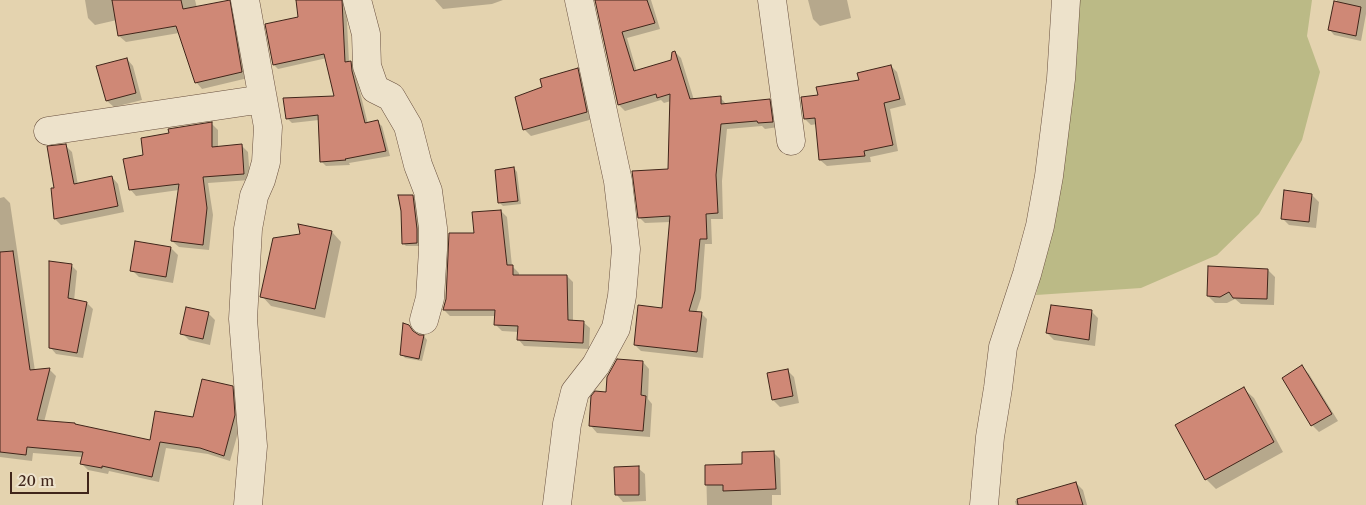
<!DOCTYPE html>
<html>
<head>
<meta charset="utf-8">
<style>
  body { margin:0 }
  #map { position:relative; width:1366px; height:505px; overflow:hidden; background:#e4d3af; font-family:"Libre Caslon Text",serif }
  canvas { display:block }
  .scale { position:absolute; left:10px; top:472px; width:79px; height:22px; box-sizing:border-box; border:2px solid #40251a; border-top:0; padding-left:6px; font-size:15px; line-height:18px; white-space:nowrap; color:#40251a; -webkit-text-stroke:4px #ede2cb; paint-order:stroke }
</style>
</head>
<body>
<div id="map">
<canvas width="1366" height="505"></canvas>
<div class="scale">20 m</div>
</div>
<script>
const g = document.querySelector('canvas').getContext('2d');
g.lineJoin = 'round';
function paint(path, color) { g.fillStyle = color; g.fill(path, 'evenodd'); }
const toPath = rows => new Path2D(rows.map(r => 'M' + r).join(''));
function stroke(path, color, width, dash) { g.strokeStyle = color; g.lineWidth = width; g.lineCap = dash ? 'butt' : 'round'; g.setLineDash(dash || []); g.stroke(path); }
paint(toPath([
  [1075,0,1312,0,1307,36,1320,72,1302,140,1259,214,1217,255,1141,288,1036,295,1054,218]
]), '#bbba86');
paint(toPath([
  [85,0,195,0,197,8,229,1,236,7,248,78,202,89,196,82,179,33,126,42,119,36,117,20,95,25,88,18],
  [297,0,347,0,346,3,349,62,351,62,355,67,356,76,368,124,377,122,382,126,390,156,349,163,350,165,326,166,321,161,319,120,292,123,287,118,335,97,327,58,278,69,274,65,300,18],
  [435,0,503,0,492,4,443,9],
  [596,0,651,0,660,29,627,38,637,72,673,61,675,52,681,58,694,100,720,97,726,104,769,101,775,107,778,127,765,129,762,126,727,129,722,181,723,219,711,219,712,244,705,244,701,298,696,313,701,313,707,319,703,358,641,351,635,345,663,309,670,222,645,223,639,217,670,170,671,101,664,103,661,100,625,111,619,105],
  [808,0,847,0,851,18,820,26,813,19],
  [1337,0,1366,0,1366,14,1361,41,1334,35,1329,29],
  [127,59,133,66,142,100,114,107,107,101],
  [891,66,897,72,906,105,890,109,898,151,870,157,871,162,827,166,820,160,817,124,811,125,805,119,819,96,861,81],
  [577,70,584,77,593,119,531,136,524,129,544,88],
  [212,124,218,130,218,148,242,146,248,152,250,180,208,183,213,215,209,250,179,247,172,241,179,190,136,196,130,189,144,156,171,134],
  [65,145,72,152,78,185,112,177,118,184,124,212,61,225,55,219,56,189],
  [514,168,517,172,521,204,503,206,500,203],
  [1312,195,1319,202,1316,228,1289,225,1282,218],
  [4,197,10,203,35,371,50,370,56,376,44,422,151,442,193,418,232,388,239,394,241,422,230,461,208,454,166,448,159,482,109,471,108,474,88,470,82,464,83,457,33,453,32,461,0,457,0,198],
  [412,197,416,200,420,233,420,246,406,246,403,243],
  [501,211,507,217,512,266,519,273,519,276,567,276,573,282,573,322,583,322,590,328,589,349,524,346,518,339,519,332,502,331,496,325,496,316,450,316,444,310,447,299,475,234],
  [332,232,341,242,325,318,271,306,262,296],
  [171,248,178,255,173,283,139,277,132,270],
  [71,265,77,271,74,301,87,303,93,309,83,358,56,354,50,347],
  [1268,270,1275,277,1274,305,1241,304,1235,299,1227,303,1215,303,1208,296],
  [1091,311,1098,318,1095,346,1054,340,1047,333],
  [208,313,215,320,210,345,189,340,182,333],
  [409,326,415,334,419,336,424,336,427,340,422,361,405,358,402,354],
  [643,362,649,369,648,399,652,404,650,437,597,433,591,426,607,394],
  [1302,367,1309,374,1338,421,1319,432,1312,425,1283,378],
  [787,370,794,377,799,403,780,407,773,400],
  [1244,389,1254,398,1283,452,1216,489,1206,479],
  [774,453,780,459,781,495,772,495,772,505,707,505,706,466,743,465],
  [638,468,645,474,646,501,623,502,617,495],
  [1076,483,1083,490,1087,505,1016,505,1015,501]
]), '#0003');
const building = toPath([
  [112,0,181,0,183,9,230,0,242,72,195,83,176,26,118,36,112,0],
  [296,0,342,0,345,62,351,61,352,71,365,123,378,120,386,151,345,159,346,160,320,162,318,115,286,119,283,98,334,96,324,54,273,65,265,24,298,17,296,0],
  [595,0,647,0,655,23,622,32,634,71,671,60,672,52,675,51,690,99,721,96,721,104,770,99,773,122,758,123,757,121,721,124,716,175,718,213,706,214,707,239,700,239,695,291,689,311,702,312,697,352,634,345,638,305,662,308,670,216,638,218,632,171,668,169,670,94,657,98,656,94,618,105,595,0],
  [1334,1,1361,7,1356,36,1328,30,1334,1],
  [127,58,136,93,106,101,96,66,127,58],
  [891,65,900,99,884,103,893,145,864,151,865,156,819,160,815,118,804,119,801,97,818,95,816,87,859,80,857,73,891,65],
  [578,68,587,112,523,130,515,97,542,87,540,79,578,68],
  [212,122,212,147,242,144,244,174,203,177,207,208,203,245,171,241,179,184,129,190,123,159,143,155,141,138,169,133,168,129,212,122],
  [66,144,74,184,112,176,118,206,54,219,51,188,54,188,47,146,66,144],
  [514,167,518,201,498,203,495,170,514,167],
  [1284,190,1312,194,1309,222,1281,219,1284,190],
  [398,195,413,195,417,229,417,243,402,244,401,211,398,195],
  [501,210,507,265,513,265,513,275,567,275,568,320,584,321,583,343,517,340,518,326,494,325,495,310,443,310,446,299,449,233,474,233,472,212,501,210],
  [298,224,332,231,315,309,260,297,273,238,300,234,298,224],
  [135,241,171,247,166,277,130,271,135,241],
  [13,251,30,370,50,368,37,420,75,423,75,424,150,440,155,411,193,417,202,379,233,386,235,415,224,456,200,448,160,442,152,477,102,466,102,468,80,464,83,452,27,447,26,455,0,452,0,252,13,251],
  [49,261,72,264,68,298,87,302,77,353,49,348,49,261],
  [1208,266,1268,269,1267,299,1233,298,1229,292,1220,297,1207,296,1208,266],
  [1051,305,1092,310,1089,340,1046,333,1051,305],
  [186,307,209,312,203,339,180,334,186,307],
  [403,323,409,325,413,331,419,335,424,335,419,359,400,355,403,323],
  [617,359,643,361,641,395,646,396,643,431,589,426,591,396,595,391,606,392,607,377,617,359],
  [1302,365,1332,414,1311,426,1282,378,1302,365],
  [788,369,793,396,772,400,767,373,788,369],
  [1244,387,1274,442,1205,480,1175,425,1244,387],
  [774,451,776,489,723,491,723,485,705,485,705,465,742,464,742,452,774,451],
  [639,466,639,495,615,495,614,467,639,466],
  [1076,482,1083,505,1018,505,1017,499,1076,482]
]);
paint(building, '#cf8876');
stroke(building, '#40251a', 1);
const minor = toPath([
  [245,0,268,127,266,162,261,180,254,196,248,229,243,319,253,446,248,505],
  [357,0,366,34,367,66,375,89,391,97,408,126,418,165,428,191,433,228,433,250,430,298,424,320],
  [772,0,791,141],
  [48,131,263,99],
  [557,504,567,424,575,392,596,365,616,328,622,296,626,249,618,181,579,0],
  [984,505,990,437,998,388,1003,347,1027,274,1040,226,1049,176,1061,79,1066,0]
]);
stroke(minor, '#69503f', 29);
stroke(minor, '#ede2cb', 28);
</script>
</body>
</html>
